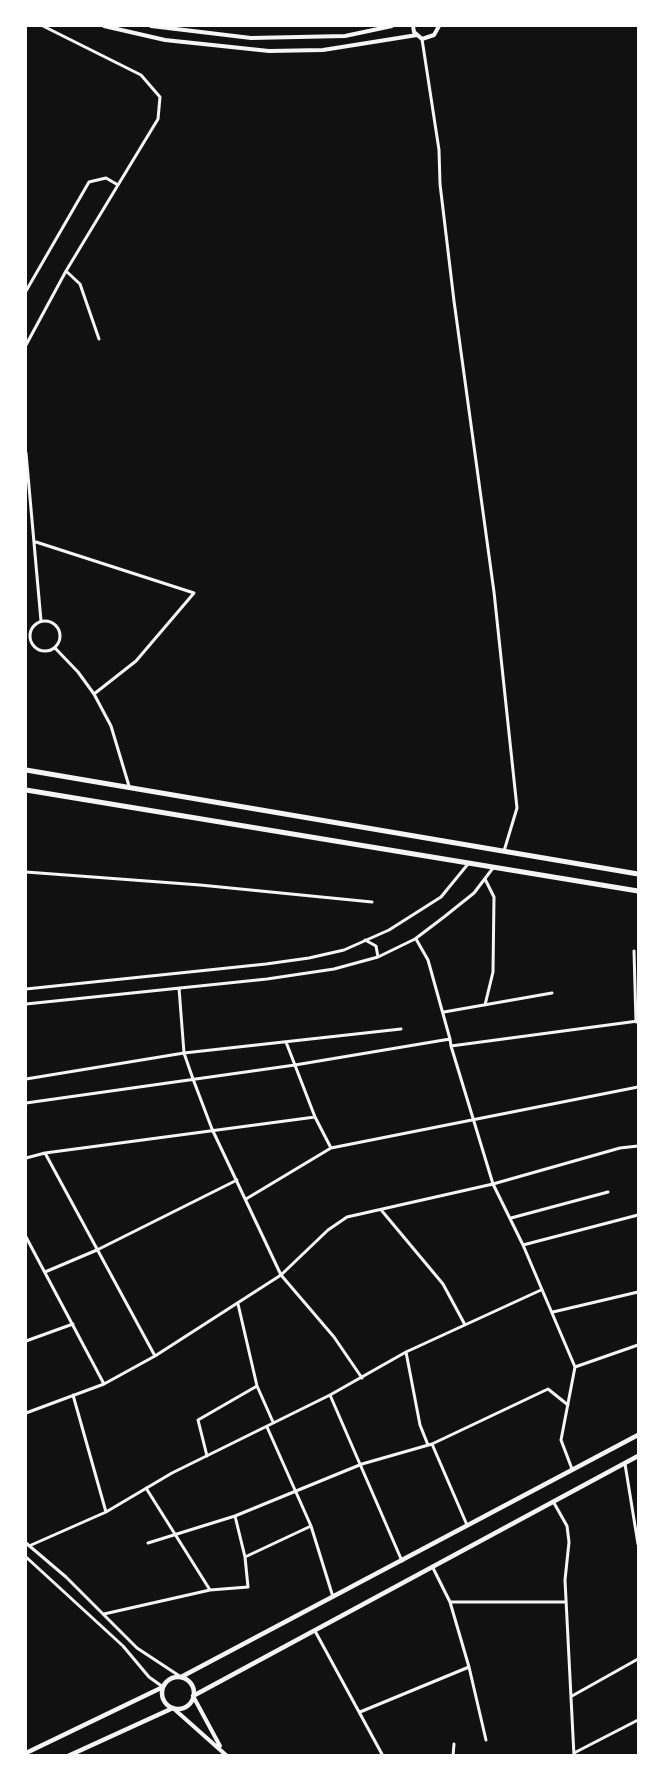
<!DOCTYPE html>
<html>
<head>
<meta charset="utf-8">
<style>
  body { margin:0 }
  #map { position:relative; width:664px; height:1781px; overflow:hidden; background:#111; font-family:Rubik,sans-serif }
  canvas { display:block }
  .frame { position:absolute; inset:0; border:27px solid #fff; pointer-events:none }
</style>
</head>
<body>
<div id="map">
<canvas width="664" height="1781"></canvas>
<div class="frame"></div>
</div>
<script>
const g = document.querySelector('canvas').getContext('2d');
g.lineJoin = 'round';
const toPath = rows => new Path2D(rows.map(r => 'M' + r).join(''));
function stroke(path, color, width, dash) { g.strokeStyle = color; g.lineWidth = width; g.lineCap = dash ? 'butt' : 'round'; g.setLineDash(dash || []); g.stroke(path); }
stroke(toPath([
  [43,26,141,75,160,97,158,119,118,185],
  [422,39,439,150,440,184,454,301,494,592,517,808,504,851],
  [66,271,80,284,99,339],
  [26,291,89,182,106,178,118,185,66,271,26,345],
  [26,453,41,621],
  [36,542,194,593,136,661,94,694],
  '30 636a15 15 0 1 1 30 0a15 15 0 1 1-30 0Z',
  [55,648,78,672,94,694,111,726,129,786],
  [26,872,200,885,372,902],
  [485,879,494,897,493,972,485,1005],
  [416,939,428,960,450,1039],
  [365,940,376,946,378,957],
  [634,951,636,1022],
  [179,988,184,1053,193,1079,212,1129,281,1275,334,1337,362,1378],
  [26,989,266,964,309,958,344,950,389,930,441,897,468,864],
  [26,1004,267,979,334,969,378,957,415,939,444,917,474,893,493,868],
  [444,1012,552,993],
  [286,1042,315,1117,331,1148],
  [451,1046,493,1184,523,1245,575,1367,561,1440,572,1469],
  [26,1079,184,1053,401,1029],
  [26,1103,295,1065,450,1039,451,1046,638,1021],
  [45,1153,155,1356],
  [26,1158,45,1153,315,1117],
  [246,1199,331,1148,638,1087],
  [382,1211,443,1284,464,1323],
  [511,1218,608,1192],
  [26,1237,104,1384],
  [523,1245,638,1215],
  [45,1272,97,1250,237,1180],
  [238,1304,257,1386,273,1422],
  [553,1312,638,1292],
  [26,1341,73,1324],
  [406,1352,420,1425,428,1445],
  [575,1367,638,1345],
  [73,1395,106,1512],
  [330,1395,402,1561],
  [26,1413,104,1384,155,1356,281,1275,328,1230,347,1217,493,1184,620,1148,638,1146],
  [267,1427,311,1526,333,1597],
  [432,1444,467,1525],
  [207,1456,198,1420,257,1386],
  [625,1464,638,1544],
  [146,1488,210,1590],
  [554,1503,567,1526,569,1542,565,1580,574,1756],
  [26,1543,66,1577,137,1648,181,1677],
  [148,1543,235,1516,362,1464,432,1444,548,1389,568,1405],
  [29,1546,106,1512,172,1473,330,1395,406,1352,541,1290],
  [26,1557,123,1646,149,1677,163,1687],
  [245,1557,311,1526],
  [433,1568,450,1602,469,1667,486,1740],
  [450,1602,566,1602],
  [104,1614,210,1590,248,1587,245,1557,235,1516],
  [315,1631,383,1756],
  [572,1696,638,1659],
  [360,1712,469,1667],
  [574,1753,638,1720],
  [453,1756,454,1744]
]), '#f5f5f5', 3);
stroke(toPath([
  [104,26,165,40,269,51,323,50,417,35],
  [151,26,251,38,345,36,392,26],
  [413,26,414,32,422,39,434,35,439,26],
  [193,1696,220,1746],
  [173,1708,227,1756]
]), '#f5f5f5', 4);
stroke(toPath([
  [181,1677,638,1435],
  '162 1693a16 16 0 1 1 32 0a16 16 0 1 1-32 0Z',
  [193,1696,638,1456],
  [26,1753,163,1687],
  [68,1756,173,1708]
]), '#f5f5f5', 4.5);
stroke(toPath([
  [26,770,638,874],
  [26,790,638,891]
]), '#f5f5f5', 5);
</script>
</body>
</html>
